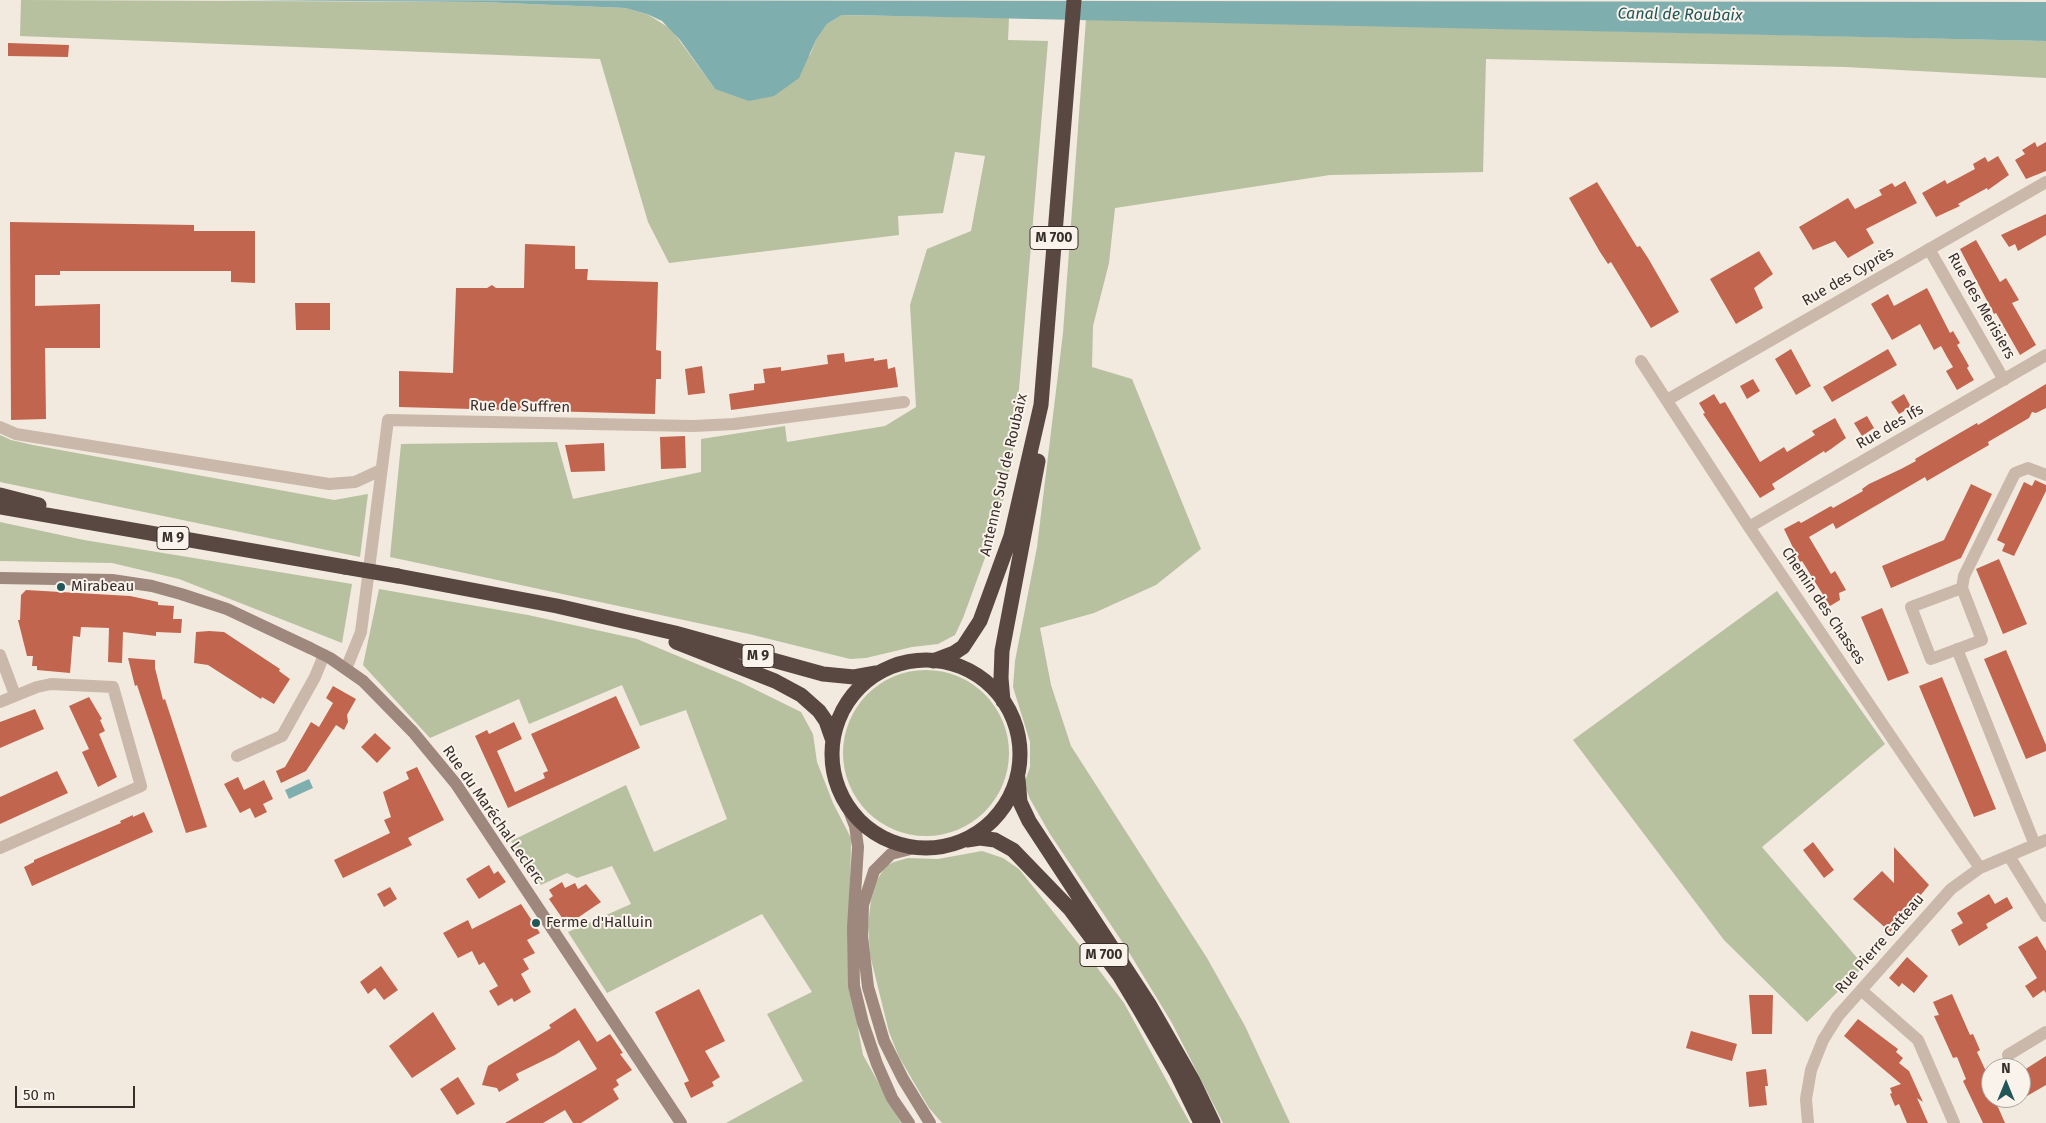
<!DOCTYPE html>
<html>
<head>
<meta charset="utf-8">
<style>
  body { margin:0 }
  #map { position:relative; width:2046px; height:1123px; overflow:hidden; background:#f2e9df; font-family:"Fira Sans",sans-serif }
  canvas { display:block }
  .north { position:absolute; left:1981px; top:1058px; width:50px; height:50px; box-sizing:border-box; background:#faf3ec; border:1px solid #aca49e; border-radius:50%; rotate:0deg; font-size:14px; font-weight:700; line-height:20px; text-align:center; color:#382e2a }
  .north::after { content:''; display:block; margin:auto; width:18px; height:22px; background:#215759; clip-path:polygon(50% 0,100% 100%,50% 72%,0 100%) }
  .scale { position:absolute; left:15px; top:1086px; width:120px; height:22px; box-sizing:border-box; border:2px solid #382e2a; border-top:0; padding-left:6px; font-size:15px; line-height:18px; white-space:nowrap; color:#382e2a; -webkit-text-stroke:4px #faf3ec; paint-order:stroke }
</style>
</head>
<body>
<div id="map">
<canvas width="2046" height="1123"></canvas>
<div class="north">N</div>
<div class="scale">50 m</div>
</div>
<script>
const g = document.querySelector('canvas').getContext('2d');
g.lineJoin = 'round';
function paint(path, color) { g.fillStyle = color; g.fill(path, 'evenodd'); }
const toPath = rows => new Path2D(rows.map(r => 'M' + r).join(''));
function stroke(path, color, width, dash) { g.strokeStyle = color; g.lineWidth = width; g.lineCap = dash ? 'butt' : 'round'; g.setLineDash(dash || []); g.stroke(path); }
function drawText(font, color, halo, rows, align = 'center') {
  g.font = font + ' "Fira Sans",sans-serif'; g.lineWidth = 4; g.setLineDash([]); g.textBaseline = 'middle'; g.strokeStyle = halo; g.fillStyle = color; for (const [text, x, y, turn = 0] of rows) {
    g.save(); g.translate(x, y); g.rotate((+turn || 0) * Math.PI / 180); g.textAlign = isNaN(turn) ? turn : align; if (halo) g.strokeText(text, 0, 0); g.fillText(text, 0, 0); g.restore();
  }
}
paint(toPath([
  [21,0,481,2,625,8,647,14,671,29,715,89,810,55,816,40,827,24,842,15,1009,18,1008,40,1048,41,1015,437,1007,485,997,525,963,618,955,635,938,644,912,647,866,658,850,659,749,634,390,557,401,444,557,442,573,499,701,472,701,439,785,426,787,442,885,426,916,407,910,305,927,249,971,231,985,156,955,152,943,213,898,216,899,235,669,263,648,222,600,59,20,36],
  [1086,19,2046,41,2046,78,1846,67,1486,59,1483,172,1330,175,1115,208,1109,263,1093,326,1092,367,1132,379,1201,549,1156,585,1094,613,1040,628,1051,685,1071,746,1207,958,1245,1026,1290,1123,1223,1123,1172,1023,1127,949,1050,834,1030,799,1024,784,1030,767,1030,742,1013,687,1015,661,1037,547,1063,333],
  [0,435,11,440,33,445,334,500,368,494,360,557,0,482],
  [0,522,84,540,352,584,342,643,179,579,112,563,0,561],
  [379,589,528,615,637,639,740,682,801,712,813,734,817,762,833,803,851,838,849,981,863,1055,901,1123,726,1123,803,1081,767,1014,812,992,762,914,607,993,568,932,631,904,612,866,577,878,567,873,541,885,511,841,626,785,654,852,727,819,686,710,640,726,622,685,529,724,519,699,430,738,363,665],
  [1777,591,1885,744,1762,847,1864,966,1807,1022,1724,940,1573,740],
  '843 753a83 83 0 1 1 166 0a83 83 0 1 1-166 0Z',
  [982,851,1003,858,1019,869,1086,953,1124,1003,1190,1123,942,1123,929,1108,899,1057,889,1032,870,955,868,925,871,900,877,880,886,866,894,862,908,858,938,859]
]), '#b7c19f');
paint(toPath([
  [221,0,2046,2,2046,41,848,15,842,15,827,24,816,40,799,78,774,96,749,101,715,89,680,40,662,21,647,14,625,8,481,2],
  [309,779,313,788,289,799,285,790]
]), '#7faeae');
paint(toPath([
  [8,43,69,45,68,57,8,56],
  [2035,142,2037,147,2046,142,2046,171,2026,179,2015,160,2025,154,2022,150],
  [1998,156,2009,175,1988,190,1987,188,1958,204,1960,206,1936,217,1922,193,1945,180,1947,184,1975,169,1973,164,1985,157,1988,162],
  [1905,181,1917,203,1866,229,1874,243,1848,258,1835,241,1813,250,1799,227,1848,198,1855,209,1882,195,1879,190,1892,183,1895,187],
  [1597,182,1637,247,1640,246,1648,258,1679,312,1651,328,1611,262,1608,264,1600,252,1569,198],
  [2046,214,2046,235,2018,251,2015,244,2009,247,2001,235],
  [10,222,194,225,194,231,255,231,255,283,231,282,231,271,60,271,60,275,35,275,35,306,100,304,100,348,45,348,46,419,11,420],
  [1976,240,2000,282,2006,278,2019,300,2012,303,2036,345,2020,355,1996,313,1994,314,1960,249],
  [525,244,575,246,575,269,588,269,587,280,658,282,656,350,661,351,661,379,656,379,655,414,399,407,399,371,453,373,456,288,487,288,492,285,496,288,524,288],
  [1759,251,1773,274,1754,288,1763,308,1736,324,1710,279],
  [1927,288,1950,333,1953,331,1960,343,1957,345,1969,366,1967,368,1974,380,1957,390,1946,371,1953,367,1947,357,1941,346,1934,350,1920,324,1892,340,1871,304,1888,294,1894,306],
  [295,303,330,303,330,330,296,330],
  [1791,349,1811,386,1796,395,1775,359],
  [1888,349,1897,365,1832,402,1823,387],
  [844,353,845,362,874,358,874,361,887,359,888,369,895,367,898,387,731,410,729,394,754,390,754,384,765,383,763,369,781,367,781,371,828,364,827,355],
  [702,366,705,393,688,395,685,369],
  [1753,379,1760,391,1747,399,1740,386],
  [2046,384,2046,408,2036,413,2032,412,2029,418,1988,442,1989,445,1927,481,1925,477,1836,529,1833,523,1809,537,1831,574,1835,571,1846,590,1839,593,1840,600,1830,606,1802,561,1800,562,1784,529,1799,521,1801,523,1831,506,1833,508,1863,491,1862,489,1869,484,1901,469,1916,461,1915,459,1977,423,1978,425],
  [1714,394,1720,404,1725,402,1760,462,1784,447,1787,452,1800,444,1815,435,1812,431,1835,418,1846,438,1831,449,1825,453,1824,451,1772,484,1775,489,1760,498,1703,414,1705,413,1699,403],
  [1904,394,1911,407,1899,414,1891,402],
  [1867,416,1874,428,1862,436,1854,423],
  [685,436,686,468,661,469,660,437],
  [604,443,605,471,571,472,565,445],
  [2035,480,2046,485,2046,491,2014,556,2002,551,2005,544,1997,540,2024,482,2032,486],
  [1971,484,1992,494,1961,558,1891,588,1882,566,1944,540],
  [1999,559,2027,624,2003,634,1976,569],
  [26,590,130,596,158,602,158,605,174,606,173,619,182,619,181,633,156,632,156,636,123,632,122,663,108,662,109,628,81,627,80,637,73,636,70,673,37,670,37,666,32,666,33,656,27,656,18,620,20,620,21,595],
  [1882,608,1909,673,1888,681,1861,617],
  [209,631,224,632,280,669,279,671,290,679,274,704,262,697,261,699,208,665,194,663,196,632],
  [2006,650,2046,745,2046,751,2026,759,1984,659],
  [128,658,155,660,155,668,163,700,165,699,207,827,186,833,137,685,135,686],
  [1942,677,1996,809,1974,817,1919,686],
  [333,686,356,699,347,715,348,722,344,730,336,725,306,771,281,783,276,771,285,767,311,722,319,727,333,703,326,698],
  [616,696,640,748,508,808,475,736,487,730,489,734,514,722,522,739,497,751,515,792,545,778,543,773,548,771,531,734],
  [89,697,102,719,100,720,105,731,99,734,117,777,98,787,82,752,89,749,69,706],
  [35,709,44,729,0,748,0,722],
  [375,733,391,748,377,763,361,747],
  [417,767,444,820,408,838,412,845,343,878,334,860,390,833,384,820,391,817,383,792,409,779,406,772],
  [57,771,68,793,0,824,0,797],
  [238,777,244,790,264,780,273,799,263,804,267,812,255,818,250,808,240,813,224,784],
  [144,812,153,832,32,886,24,867,34,862,34,860,121,823,120,821,133,815,133,817],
  [1813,842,1834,870,1824,878,1803,850],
  [1894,847,1929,885,1890,932,1853,899,1882,871,1894,883],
  [489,865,494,874,498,871,506,882,479,899,466,879],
  [562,882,565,888,575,883,578,889,586,884,601,902,567,925,549,899,553,896,549,890],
  [390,887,397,899,384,907,377,894],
  [1989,894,1995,904,2007,897,2013,908,1986,924,1988,928,1959,946,1951,930,1963,923,1957,913],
  [521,904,540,933,527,940,535,953,523,959,529,969,521,974,531,992,514,1002,512,998,498,1006,489,991,498,986,484,962,479,965,472,951,458,958,443,933,468,920,472,929],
  [2037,936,2046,951,2046,993,2044,990,2033,998,2025,986,2037,978,2018,947],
  [1907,957,1928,976,1914,993,1902,983,1899,987,1889,978],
  [381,966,398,990,384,1000,375,988,368,994,360,982],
  [699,989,725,1041,705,1051,720,1077,712,1082,714,1086,691,1098,684,1083,689,1081,655,1012],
  [1952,994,1970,1035,1973,1034,1980,1050,1977,1052,1991,1082,1991,1098,1994,1098,2005,1123,1983,1123,1963,1081,1966,1079,1957,1057,1953,1058,1934,1016,1939,1015,1933,1002],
  [1749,995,1773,995,1772,1034,1752,1034],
  [575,1008,597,1042,610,1034,623,1053,620,1054,632,1070,616,1080,619,1085,613,1089,619,1099,581,1123,573,1123,565,1110,543,1123,505,1123,597,1069,579,1040,555,1055,516,1074,519,1080,499,1092,497,1088,482,1085,488,1066,551,1028,549,1025],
  [433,1012,456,1049,412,1078,389,1046],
  [1858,1019,1898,1049,1896,1052,1903,1058,1899,1063,1909,1071,1923,1102,1917,1098,1928,1123,1907,1123,1899,1104,1895,1106,1890,1094,1892,1093,1890,1088,1901,1084,1844,1036],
  [1691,1031,1737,1044,1732,1061,1686,1048],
  [2046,1056,2046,1085,2027,1096,2021,1086,2026,1082,2021,1072],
  [1766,1069,1768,1086,1765,1086,1767,1105,1749,1107,1746,1072],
  [458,1077,475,1104,457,1115,440,1089]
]), '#c2654e');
stroke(toPath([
  [1929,249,2004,380],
  [1641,361,1749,527,1980,868],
  [1667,400,2046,182],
  [0,427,16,434,329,484,355,482,381,470],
  [1749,527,2046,355],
  [1962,588,1911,607,1931,659,1982,640,1962,588,1964,576,2015,473,2028,468,2046,475],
  [1957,649,2035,845],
  [0,655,15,695],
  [346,669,361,632,388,420,694,426,734,424,904,402],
  [0,702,37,687,51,684,113,687,141,786,0,848],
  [237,756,282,736,315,677,324,655],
  [2009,856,2046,916],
  [1861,990,1918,1040,1954,1123],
  [2008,1055,2046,1032],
  [1808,1123,1806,1099,1811,1070,1823,1040,1838,1016,1951,889,1980,868,2046,840]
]), '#cab8ab', 12);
stroke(toPath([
  [0,578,112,580,152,586,181,594,227,609,312,649,330,658,363,681,413,732,456,784,681,1123],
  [846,803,855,826,858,847,853,927,854,986,863,1023,877,1064,892,1098,909,1123],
  [918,847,891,854,874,871,863,905,862,936,868,987,884,1041,903,1079,930,1123]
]), '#9e877d', 12);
stroke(toPath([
  [0,495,39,505],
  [0,507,345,567],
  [398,576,557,606,675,633,823,674,854,677,876,673],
  [676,642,775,681,801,695,819,711,826,721,833,741],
  '832 754a94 94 0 1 1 188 0a94 94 0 1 1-188 0Z',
  [933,661,954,653,963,647,980,621,1011,536,1041,405,1074,0],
  [1003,701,1001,678,1002,651,1038,461],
  [1018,779,1020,802,1029,821,1149,1004,1193,1081,1213,1123],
  [967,840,980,838,995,840,1013,850,1070,909,1119,975,1140,1010,1176,1072,1201,1123]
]), '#594842', 15);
stroke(toPath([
  [345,567,398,576]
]), '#594842', 15);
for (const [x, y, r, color] of [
  [61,587,5,"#215759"],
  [536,923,5,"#215759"]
]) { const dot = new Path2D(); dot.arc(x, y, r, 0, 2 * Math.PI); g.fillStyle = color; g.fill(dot); stroke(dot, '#faf3ec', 2); }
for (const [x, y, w] of [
  [1054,238,48],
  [173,538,32],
  [758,656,32],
  [1104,955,48]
]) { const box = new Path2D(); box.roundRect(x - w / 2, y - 11.5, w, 23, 4); g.fillStyle = '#faf3ec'; g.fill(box); stroke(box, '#382e2a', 1); }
drawText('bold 14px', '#382e2a', null, [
  ["M 700",1054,238],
  ["M 9",173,538],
  ["M 9",758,656],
  ["M 700",1104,955]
]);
drawText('15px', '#382e2a', '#faf3ec', [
  ["Rue des Cyprès",1848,277,-30],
  ["Rue des Merisiers",1981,306,60],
  ["Rue de Suffren",520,407,1],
  ["Rue des Ifs",1890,427,-30],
  ["Antenne Sud de Roubaix",1004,475,-77],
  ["Chemin des Chasses",1823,606,56],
  ["Rue du Maréchal Leclerc",493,815,55],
  ["Rue Pierre Catteau",1880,944,-49]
]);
drawText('15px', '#382e2a', '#faf3ec', [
  ["Mirabeau",71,587],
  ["Ferme d'Halluin",546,923]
], 'left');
drawText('italic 16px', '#215759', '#faf3ec', [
  ["Canal de Roubaix",1680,15,1]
]);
</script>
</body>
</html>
